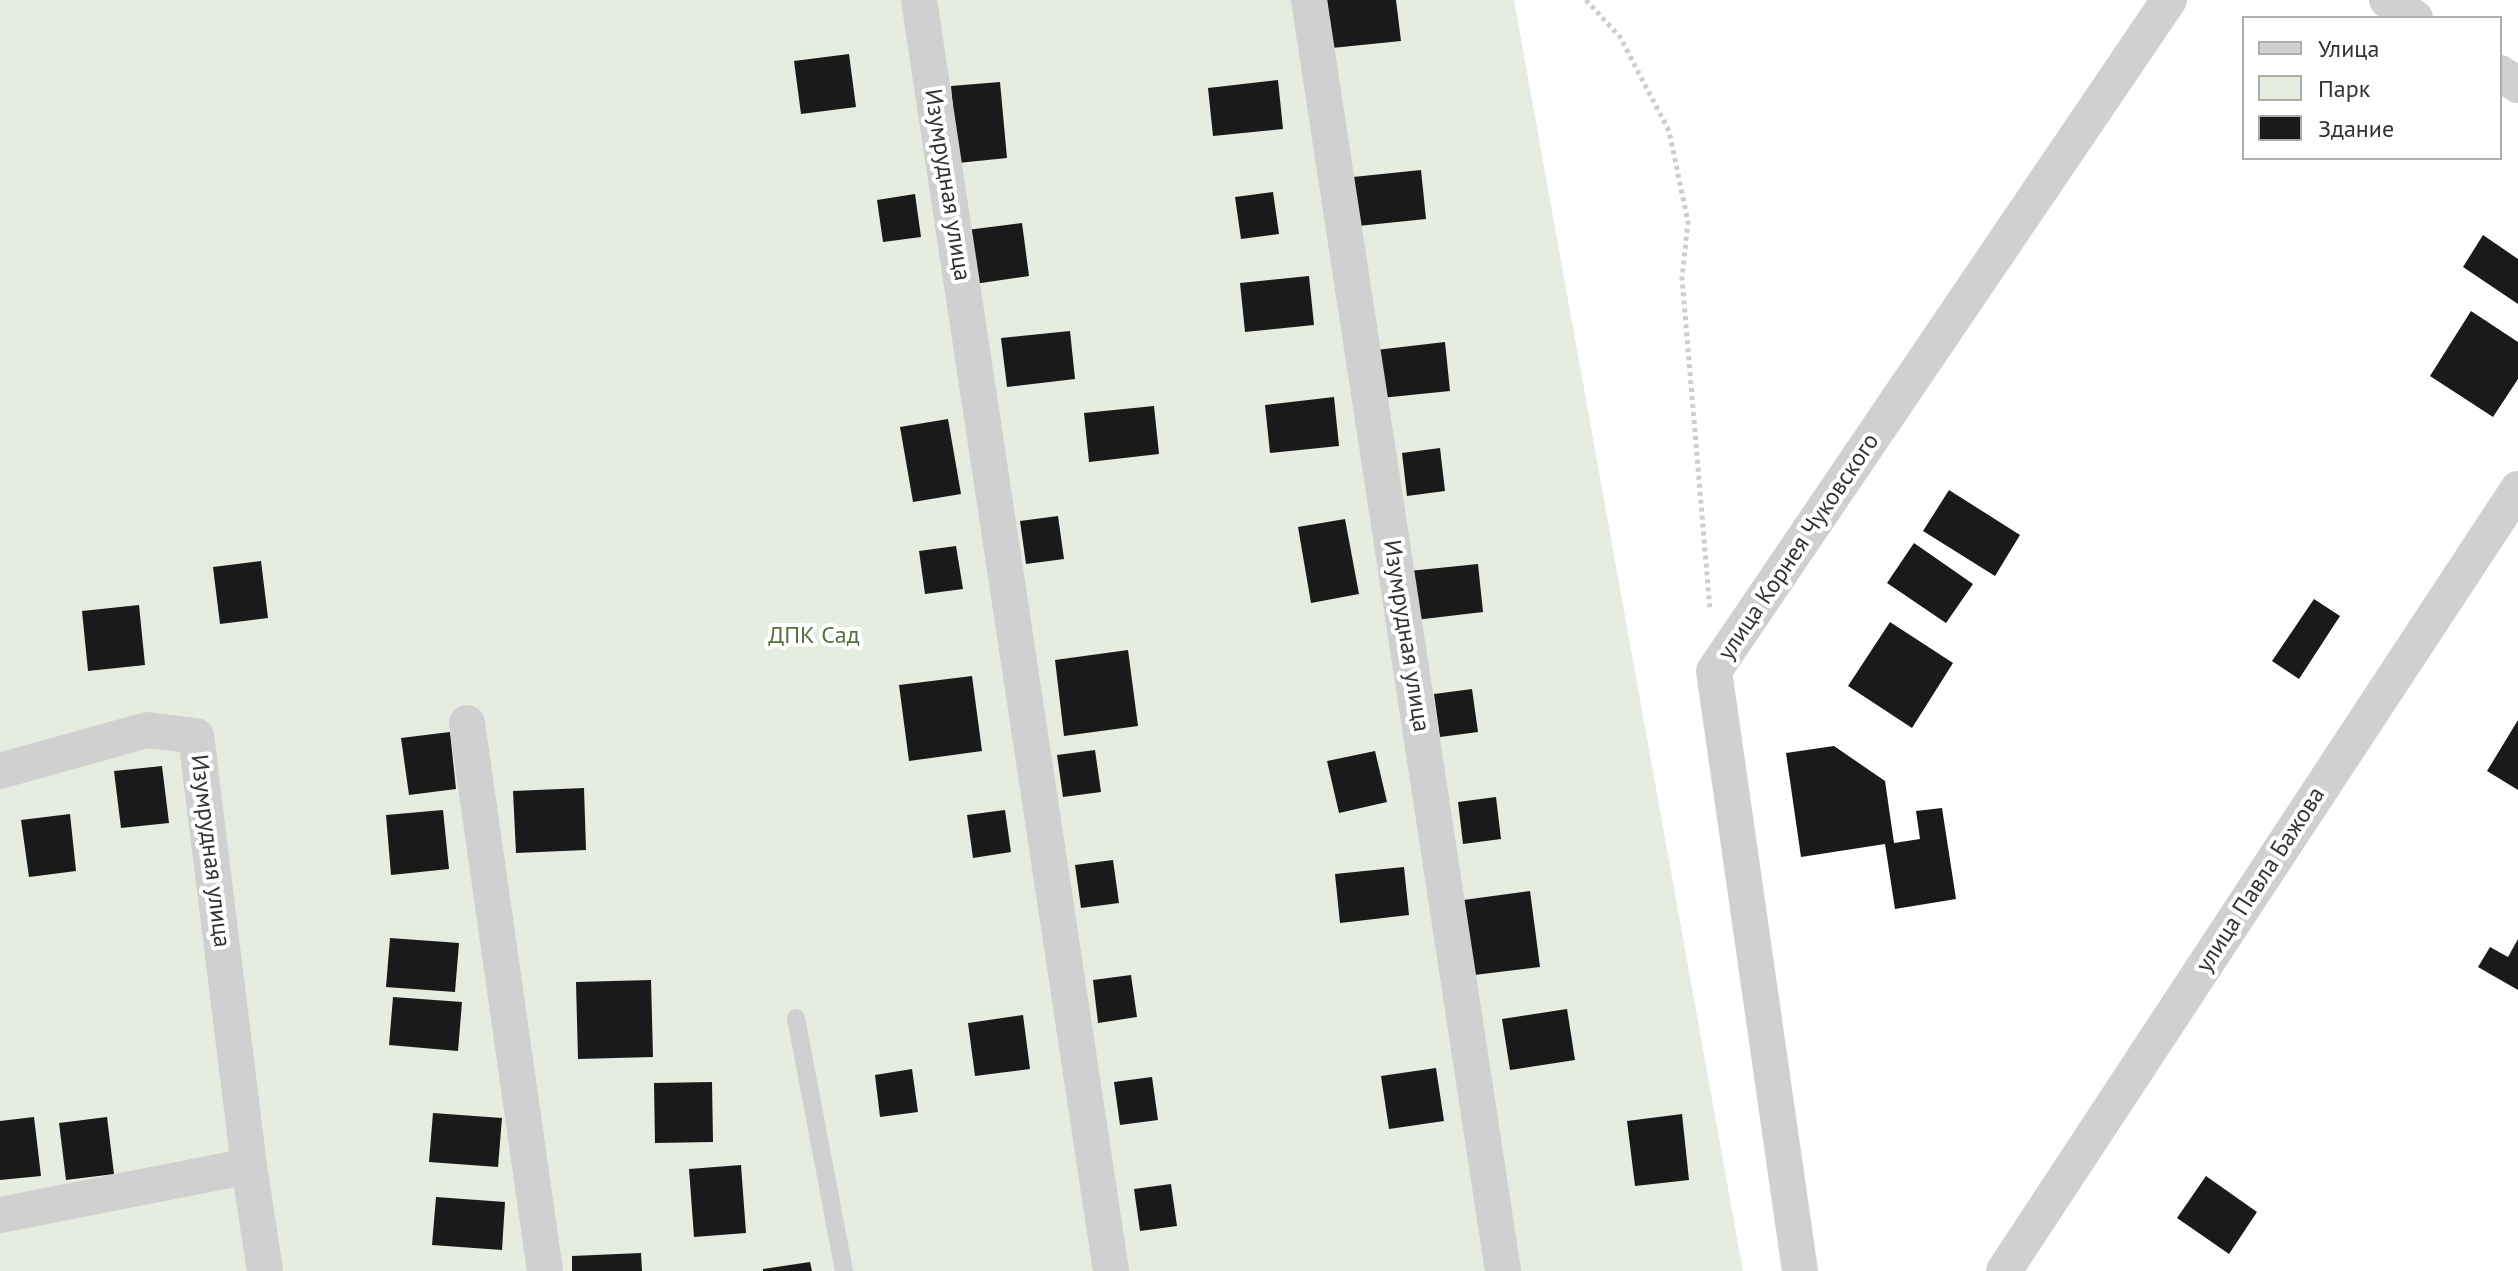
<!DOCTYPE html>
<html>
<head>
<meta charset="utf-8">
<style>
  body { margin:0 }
  #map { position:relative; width:2518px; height:1271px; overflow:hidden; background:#fff; font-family:"PT Sans",sans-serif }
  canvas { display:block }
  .legend { position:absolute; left:2242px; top:16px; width:260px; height:144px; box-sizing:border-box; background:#fff; border:2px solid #adadad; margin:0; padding:10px 14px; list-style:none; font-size:24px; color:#333 }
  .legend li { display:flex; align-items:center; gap:16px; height:40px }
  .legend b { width:40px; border:2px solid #adadad }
</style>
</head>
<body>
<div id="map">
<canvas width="2518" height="1271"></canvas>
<ul class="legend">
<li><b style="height:10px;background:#d0d0d0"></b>Улица</li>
<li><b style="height:22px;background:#e6ecdf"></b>Парк</li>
<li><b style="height:22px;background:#1a1a1a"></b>Здание</li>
</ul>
</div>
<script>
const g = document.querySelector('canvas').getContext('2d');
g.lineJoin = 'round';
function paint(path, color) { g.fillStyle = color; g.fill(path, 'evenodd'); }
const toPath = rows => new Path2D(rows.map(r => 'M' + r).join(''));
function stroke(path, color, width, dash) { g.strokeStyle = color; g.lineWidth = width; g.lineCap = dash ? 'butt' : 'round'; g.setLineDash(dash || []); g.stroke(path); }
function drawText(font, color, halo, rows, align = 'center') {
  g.font = font + ' "PT Sans",sans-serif'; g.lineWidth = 8; g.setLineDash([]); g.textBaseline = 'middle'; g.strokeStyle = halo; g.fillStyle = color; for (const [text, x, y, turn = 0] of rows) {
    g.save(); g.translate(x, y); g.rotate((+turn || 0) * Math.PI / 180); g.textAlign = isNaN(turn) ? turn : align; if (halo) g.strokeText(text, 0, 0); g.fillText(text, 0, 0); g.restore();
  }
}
paint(toPath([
  [0,0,1514,0,1743,1271,0,1271]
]), '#e6ecdf');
paint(toPath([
  [1327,0,1396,0,1401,41,1332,48],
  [849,54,856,107,801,114,794,61],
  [1278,80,1283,129,1213,136,1208,88],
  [1000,82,1007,158,958,163,951,86],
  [1421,170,1426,219,1358,226,1353,177],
  [1273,192,1279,234,1241,239,1235,197],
  [915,194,921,237,883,242,877,200],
  [1022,223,1029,276,974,284,967,230],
  [2483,235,2518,259,2518,304,2463,267],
  [1309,276,1314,325,1245,332,1240,283],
  [2471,311,2518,342,2518,379,2493,417,2430,376],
  [1070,331,1075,379,1007,387,1001,338],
  [1445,342,1450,391,1381,398,1376,350],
  [1334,397,1339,446,1270,453,1265,405],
  [1154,406,1159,454,1089,462,1084,413],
  [948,419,961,494,913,502,900,427],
  [1440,448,1445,491,1407,496,1402,453],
  [1949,490,2020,535,1995,576,1923,531],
  [1058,516,1064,559,1026,564,1020,521],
  [1345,519,1359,594,1311,603,1298,527],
  [1914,543,1973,584,1946,623,1887,583],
  [956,546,963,589,925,594,919,551],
  [261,561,268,618,220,624,213,567],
  [1478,564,1483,612,1415,620,1409,571],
  [2314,599,2340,616,2299,679,2272,661],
  [139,605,145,665,88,671,82,611],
  [1890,622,1953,663,1912,728,1848,686],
  [1128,650,1138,726,1064,736,1055,660],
  [972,676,982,751,909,761,899,685],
  [1472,689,1478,732,1440,737,1434,694],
  [2518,720,2518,790,2487,771],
  [450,732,456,789,409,795,401,738],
  [1834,746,1885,781,1894,843,1920,839,1916,811,1942,808,1956,899,1895,909,1885,844,1801,857,1786,753],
  [1095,750,1101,792,1063,797,1057,755],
  [1375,751,1387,802,1339,813,1327,761],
  [162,766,169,823,121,828,114,771],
  [584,788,586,850,516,853,513,791],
  [1496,797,1501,839,1463,844,1458,802],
  [443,810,449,869,391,875,386,815],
  [1005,810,1011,852,973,858,967,815],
  [70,814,76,871,29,877,21,820],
  [1113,860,1119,903,1081,908,1075,865],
  [1404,867,1409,915,1340,923,1335,874],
  [1530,891,1540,967,1466,976,1456,901],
  [390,938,459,943,455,992,386,987],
  [2518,939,2518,990,2478,967,2490,947,2508,957],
  [1131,975,1137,1017,1098,1023,1093,980],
  [651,980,653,1057,578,1059,576,982],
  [393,997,462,1002,458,1051,389,1045],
  [1567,1009,1575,1060,1510,1070,1502,1019],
  [1023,1015,1030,1069,975,1076,968,1023],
  [1436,1068,1444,1121,1389,1129,1381,1076],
  [912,1069,918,1112,880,1117,875,1075],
  [1152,1077,1158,1120,1120,1125,1114,1082],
  [712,1082,713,1142,655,1143,654,1083],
  [433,1113,502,1118,498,1167,429,1162],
  [1682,1114,1689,1180,1635,1186,1627,1121],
  [34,1117,41,1176,0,1180,0,1121],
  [107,1117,114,1174,66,1180,59,1123],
  [741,1165,746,1233,694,1237,689,1169],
  [2206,1176,2257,1212,2229,1254,2177,1218],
  [1171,1184,1177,1226,1140,1231,1134,1189],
  [436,1197,505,1202,502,1250,432,1245],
  [641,1253,642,1271,572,1271,572,1256],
  [810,1262,812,1271,763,1271,763,1269]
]), '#1a1a1a');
stroke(toPath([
  [1586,0,1620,37,1669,131,1688,222,1682,278,1710,610]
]), '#cdcdcd', 5, [4, 4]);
stroke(toPath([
  [796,1018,844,1271]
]), '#d0d0d0', 18);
stroke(toPath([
  [919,0,1111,1271],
  [1309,0,1503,1271],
  [2387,0,2415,18],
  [2500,73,2518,85],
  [467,723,545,1271],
  [0,771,147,730,196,736,249,1166,265,1271],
  [0,1215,249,1166],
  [1800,1271,1714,671,2169,0],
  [2004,1271,2518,489]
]), '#d0d0d0', 36);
drawText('24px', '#333', '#fff', [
  ["Изумрудная улица",947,185,81],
  ["улица Корнея Чуковского",1799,547,-56],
  ["Изумрудная улица",1406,636,81],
  ["Изумрудная улица",210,851,83],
  ["улица Павла Бажова",2261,880,-57]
]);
drawText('24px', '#56703f', '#fff', [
  ["ДПК Сад",814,636]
]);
</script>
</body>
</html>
